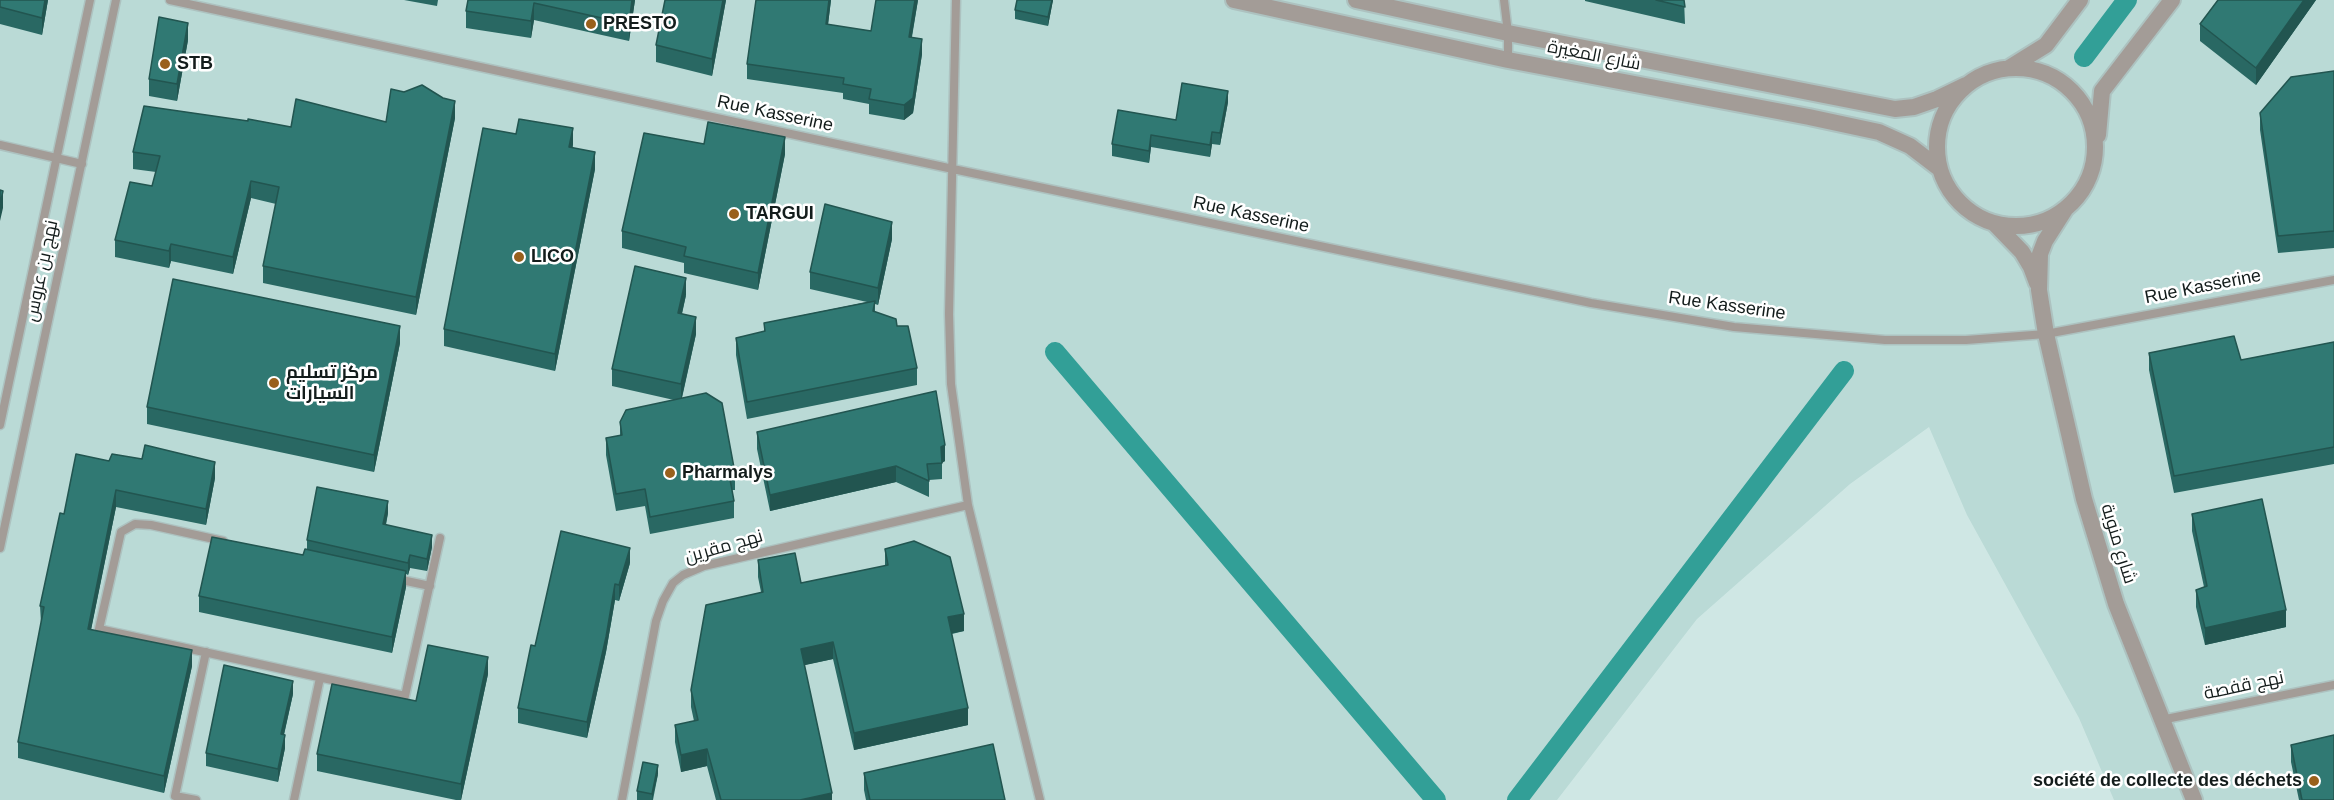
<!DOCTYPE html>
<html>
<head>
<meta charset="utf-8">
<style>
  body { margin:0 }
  canvas { display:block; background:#cfe7e4 }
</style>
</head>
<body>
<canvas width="2334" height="800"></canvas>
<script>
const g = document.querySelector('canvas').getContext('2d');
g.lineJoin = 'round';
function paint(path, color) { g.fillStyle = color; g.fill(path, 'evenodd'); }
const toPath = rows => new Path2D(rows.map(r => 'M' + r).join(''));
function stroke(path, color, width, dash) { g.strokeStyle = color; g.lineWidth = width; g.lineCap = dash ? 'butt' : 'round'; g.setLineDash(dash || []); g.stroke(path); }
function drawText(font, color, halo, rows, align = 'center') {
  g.font = font + ' Helvetica,Cairo,sans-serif'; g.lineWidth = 5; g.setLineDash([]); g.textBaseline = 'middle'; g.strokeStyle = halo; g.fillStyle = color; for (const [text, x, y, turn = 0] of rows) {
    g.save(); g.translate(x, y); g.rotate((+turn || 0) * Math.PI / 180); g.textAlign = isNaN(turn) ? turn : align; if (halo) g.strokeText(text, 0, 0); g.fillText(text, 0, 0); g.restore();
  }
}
paint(toPath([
  [0,0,2334,0,2334,800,2114,800,2079,718,1967,515,1929,427,1850,484,1697,619,1557,800,0,800]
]), '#badad6');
stroke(toPath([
  [2084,57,2127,0],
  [1055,352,1436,800],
  [1517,800,1844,371]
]), '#329f97', 20);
const lane = toPath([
  [170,0,953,169,1591,303,1734,327,1885,340,1966,340,2046,334,2334,280],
  [956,0,949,314,951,384,968,505,1040,800],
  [1504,0,1508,33,1508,60],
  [0,145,82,164],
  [0,425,90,0],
  [223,541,151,525,135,524,121,532,99,629,405,696,440,538],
  [0,548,116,0],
  [397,579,430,586],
  [2161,720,2334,685],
  [196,800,175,796,206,652],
  [294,800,320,678],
  [622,800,656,621,663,601,673,583,683,575,704,566,968,505]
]);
const street = toPath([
  [1234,0,1508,60,1809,117,1879,132,1910,146,1940,169],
  [1356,0,1508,33,1895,109,1914,107,1937,99,1966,85],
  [2009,68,2046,45,2080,0],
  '1937 147a79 79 0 1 1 158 0a79 79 0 1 1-158 0Z',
  [2098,135,2102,91,2172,0],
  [2066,208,2045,241,2040,254,2039,290,2046,334,2084,499,2116,604,2194,800],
  [1994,223,2022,252,2031,267,2037,283]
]);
stroke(lane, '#adc2c0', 11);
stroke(street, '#adc2c0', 20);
stroke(lane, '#a39c97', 8);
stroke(street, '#a39c97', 16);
paint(toPath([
  [0,0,48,0,42,35,0,24],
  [404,0,438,0,437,6],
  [468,0,635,0,629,41,534,20,531,38,466,28,466,11],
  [726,0,712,76,656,62,656,45],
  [756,0,831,0,828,25,871,31,918,0,912,37,922,54,913,113,904,120,869,114,869,104,843,99,843,93,747,79,747,64],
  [1053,0,1048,26,1015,19,1015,10],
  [1585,0,1684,0,1685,24,1585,1],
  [2218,0,2316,0,2256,85,2200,41,2200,24],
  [188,40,177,101,149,96,149,79],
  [2334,71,2334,248,2278,253,2260,130,2260,113],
  [1228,102,1220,145,1212,144,1210,157,1151,147,1149,163,1112,156,1112,144],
  [455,118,416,315,263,283,263,266,276,204,251,198,233,274,171,261,169,268,115,257,115,240,152,186,156,172,133,169,133,152,248,121,291,127],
  [704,144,785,154,758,290,684,273,684,263,622,248,622,231],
  [573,145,572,148,595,169,555,371,444,346,444,329],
  [892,239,878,305,875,304,875,312,897,326,917,368,917,385,747,419,736,355,736,338,764,332,764,323,867,302,810,289,810,272],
  [686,295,682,314,696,334,682,398,735,473,735,490,732,490,734,501,734,518,650,534,645,506,616,511,606,455,606,438,620,436,620,422,674,400,612,386,612,369],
  [2334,342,2334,464,2174,493,2149,370,2149,353,2241,360],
  [400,343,374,472,147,424,147,407],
  [757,432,945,461,942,463,942,479,929,480,929,497,896,482,770,511,757,449],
  [109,461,215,478,206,525,116,507,91,629,192,666,164,793,18,758,18,742,41,623,40,606,64,514],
  [388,513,386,525,432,547,427,571,410,568,408,575,406,574,406,587,392,653,199,612,199,596,303,555,307,549,307,540],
  [2192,514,2286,627,2205,645,2196,607,2196,590,2204,587,2192,531],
  [885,549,964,631,952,634,968,725,854,750,833,659,804,665,832,800,716,800,707,766,681,772,675,742,675,725,694,721,691,707,691,690,761,592,758,577,758,560,801,583,885,566],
  [630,563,619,601,615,600,606,652,587,738,518,723,518,708,535,646],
  [488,674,461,800,456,800,317,771,317,754,416,701],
  [293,694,284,735,285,748,278,782,206,766,206,753],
  [2291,745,2334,800,2299,800,2291,762],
  [864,773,1005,800,866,800,864,790],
  [658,774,653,800,637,800,637,791]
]), '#296863');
paint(toPath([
  [45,0,48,0,42,35,42,18],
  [632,0,635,0,629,41,629,24],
  [723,0,726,0,712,76,712,59],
  [829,0,831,0,826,40,826,24],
  [915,0,918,0,909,52,909,37],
  [1052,0,1053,0,1048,26,1048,17],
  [2304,0,2316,0,2256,85,2256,68],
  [534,3,534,20,531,38,531,21],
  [188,23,188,40,177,101,177,84],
  [922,39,922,54,913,113,904,120,904,105],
  [1228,91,1228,102,1220,145,1220,133],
  [455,101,455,118,416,315,416,297],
  [573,128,573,145,569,164,569,147],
  [1212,132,1212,144,1210,157,1210,145],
  [1151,135,1151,147,1149,163,1149,151],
  [785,137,785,154,758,290,758,273],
  [595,152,595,169,555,371,555,354],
  [251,181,251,198,233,274,233,257],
  [3,191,3,208,0,221,0,204],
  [892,222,892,239,878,305,878,288],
  [171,244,171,261,169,268,169,251],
  [686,278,686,295,678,330,678,313],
  [696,317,696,334,681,401,681,384],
  [400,326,400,343,374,472,374,455],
  [945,445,945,461,941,463,941,447],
  [215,462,215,478,206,525,206,509],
  [896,466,896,482,770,511,770,495],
  [116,490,116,507,88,645,88,629],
  [388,501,388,513,383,537,383,524],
  [432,535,432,547,427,571,427,559],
  [630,548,630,563,619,601,619,585],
  [410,555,410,568,408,575,408,563],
  [406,571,406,587,392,653,392,637],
  [615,584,615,600,606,652,587,738,587,722],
  [2286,610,2286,627,2205,645,2205,628],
  [964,614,964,631,948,634,948,617],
  [833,642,833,659,801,666,801,649],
  [192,650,192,666,164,793,164,776],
  [488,657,488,674,461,800,461,784],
  [293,681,293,694,281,747,281,734],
  [968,708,968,725,854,750,854,733],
  [285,735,285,748,278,782,278,769],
  [707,749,707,766,681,772,681,755],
  [658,765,658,774,652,800,652,794],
  [832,793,832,800,800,800]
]), '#225550');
const building = toPath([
  [0,0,45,0,42,18,0,7,0,0],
  [468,0,632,0,629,24,534,3,531,21,466,11,468,0],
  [665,0,723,0,712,59,656,45,665,0],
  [756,0,829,0,826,24,871,31,876,0,915,0,909,37,922,39,913,98,904,105,869,99,871,89,843,84,844,78,747,64,756,0],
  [1017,0,1052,0,1048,17,1015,10,1017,0],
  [1656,0,1684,0,1685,7,1656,0],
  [2218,0,2304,0,2256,68,2200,24,2218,0],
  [159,17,188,23,177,84,149,79,159,17],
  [2334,71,2334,231,2278,236,2260,113,2291,77,2334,71],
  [1182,83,1228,91,1220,133,1212,132,1210,145,1151,135,1149,151,1112,144,1118,110,1176,120,1182,83],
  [422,85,443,98,455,101,416,297,263,266,279,187,251,181,233,257,171,244,169,251,115,240,130,182,152,186,160,156,133,152,144,106,248,121,248,119,291,127,296,99,386,122,391,89,404,92,422,85],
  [519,119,573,128,569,147,595,152,555,354,444,329,483,128,516,134,519,119],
  [708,122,785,137,758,273,684,256,686,247,622,231,644,133,704,144,708,122],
  [0,190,3,191,0,204,0,190],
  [825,204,892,222,878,288,810,272,825,204],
  [635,266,686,278,678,313,696,317,681,384,612,369,635,266],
  [173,279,400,326,374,455,147,407,173,279],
  [875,301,873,311,896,319,897,326,908,326,917,368,747,402,736,338,765,331,764,323,875,301],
  [2234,336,2241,360,2334,342,2334,447,2174,476,2149,353,2234,336],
  [936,391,945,445,941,447,942,463,927,464,929,481,896,466,770,495,757,432,936,391],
  [706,393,722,403,735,473,729,474,734,501,650,517,645,489,616,494,606,438,622,435,620,422,626,410,706,393],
  [145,445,215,462,206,509,116,490,88,629,192,650,164,776,18,742,44,607,40,606,60,513,64,514,76,454,109,461,112,454,142,459,145,445],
  [317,487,388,501,383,524,432,535,427,559,410,555,408,563,307,540,317,487],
  [2262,499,2286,610,2205,628,2196,590,2207,586,2192,514,2262,499],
  [561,531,630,548,619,585,615,584,606,637,587,722,518,708,531,645,535,646,561,531],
  [212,537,303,555,305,549,406,571,392,637,199,596,212,537],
  [914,541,950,557,964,614,948,617,968,708,854,733,833,642,801,649,832,793,800,800,721,800,707,749,681,755,675,725,698,720,691,690,706,605,763,592,758,560,795,553,801,583,888,565,885,549,914,541],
  [428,645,488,657,461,784,317,754,332,684,416,701,428,645],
  [224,665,293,681,281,734,285,735,278,769,206,753,224,665],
  [2334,735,2334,800,2302,800,2291,745,2334,735],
  [993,744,1005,800,870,800,864,773,993,744],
  [643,762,658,765,652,794,637,791,643,762]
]);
paint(building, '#307973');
stroke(building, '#225550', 1.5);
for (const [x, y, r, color] of [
  [591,24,6,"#99601c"],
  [165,64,6,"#99601c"],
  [734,214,6,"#99601c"],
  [519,257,6,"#99601c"],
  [274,383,6,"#99601c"],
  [670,473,6,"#99601c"],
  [2314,781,6,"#99601c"]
]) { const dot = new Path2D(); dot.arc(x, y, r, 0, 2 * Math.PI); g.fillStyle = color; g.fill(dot); stroke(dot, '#fff', 2); }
drawText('bold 18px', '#131c1b', '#fff', [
  ["PRESTO",603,24],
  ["STB",177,64],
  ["TARGUI",746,214],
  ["LICO",531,257],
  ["مركز تسليم",286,373],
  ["السيارات",286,394],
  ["Pharmalys",682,473],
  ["société de collecte des déchets",2302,781,"right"]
], 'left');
drawText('18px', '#131c1b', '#fff', [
  ["شارع المغيرة",1594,56,11],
  ["Rue Kasserine",775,114,12],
  ["Rue Kasserine",1251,215,12],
  ["نهج بن عروس",42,271,-78],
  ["Rue Kasserine",2203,287,-11],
  ["Rue Kasserine",1727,306,8],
  ["شارع منوبة",2118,544,73],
  ["نهج مقرين",724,547,-16],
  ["نهج قفصة",2244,686,-12]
]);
</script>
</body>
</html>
